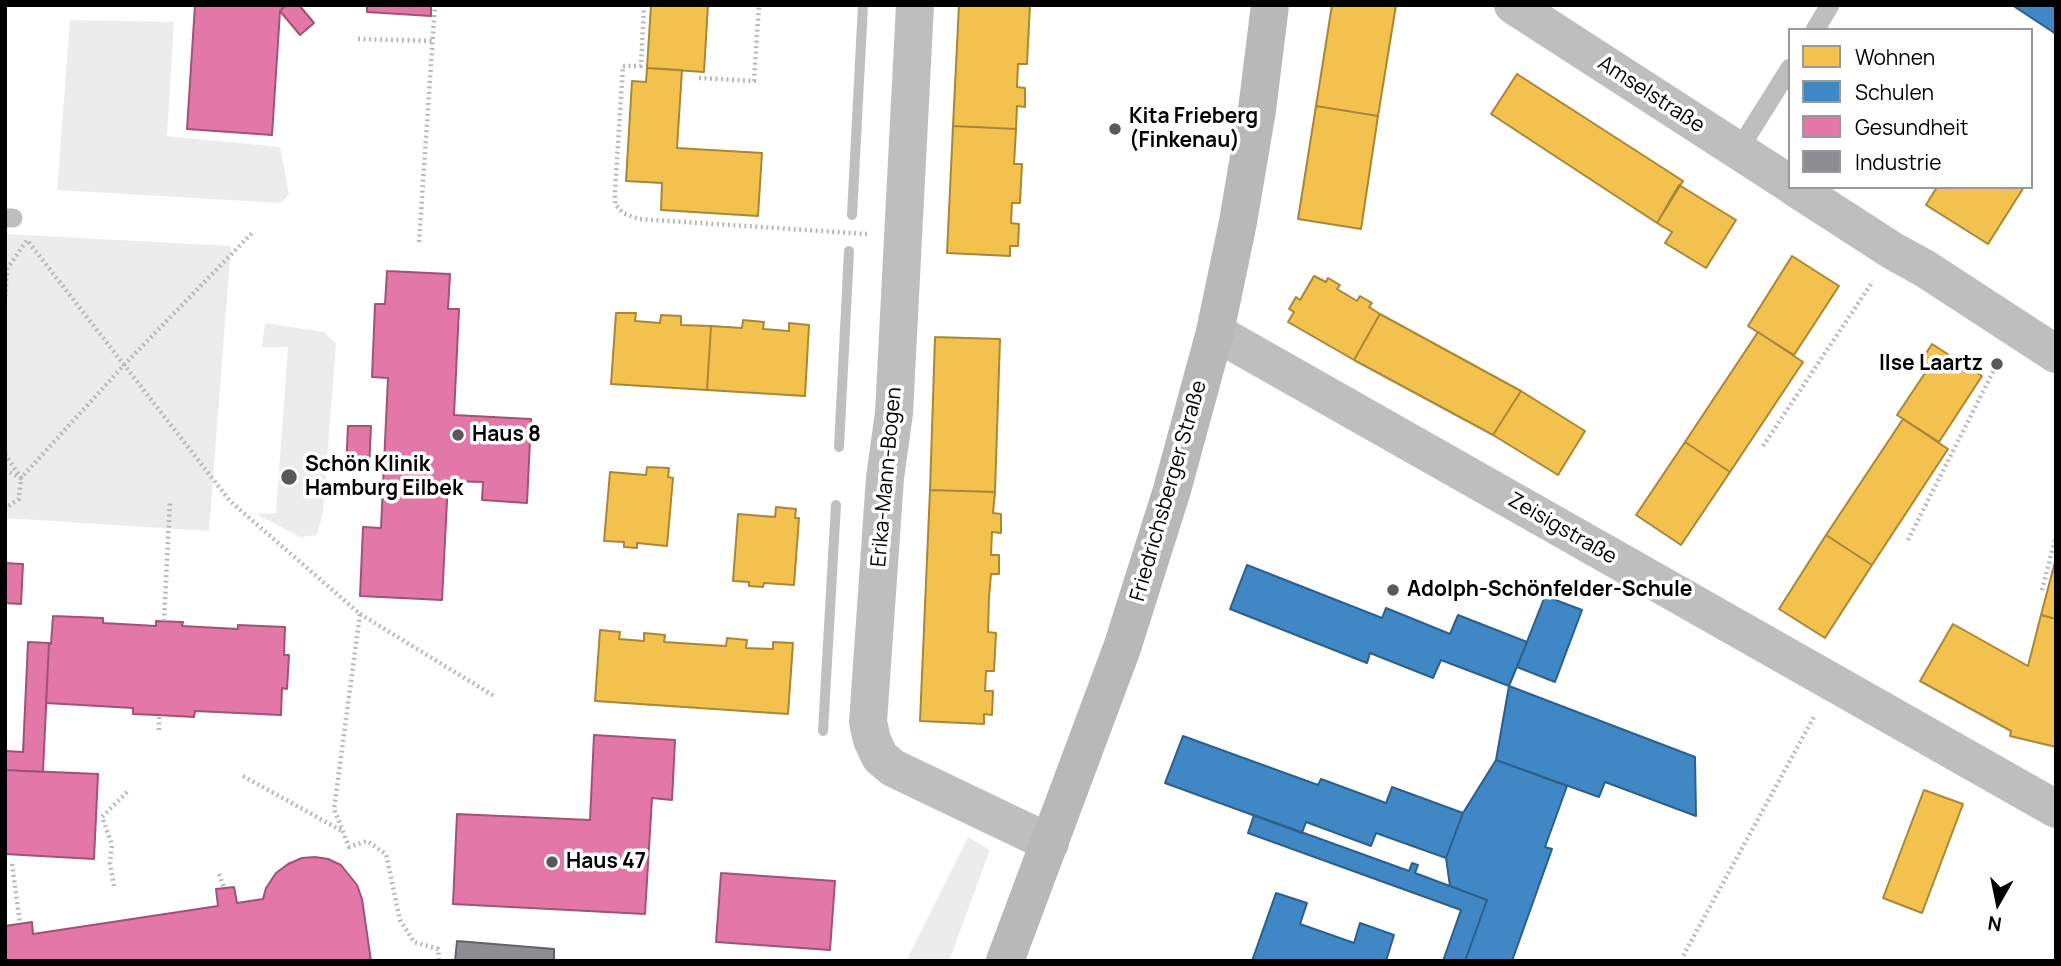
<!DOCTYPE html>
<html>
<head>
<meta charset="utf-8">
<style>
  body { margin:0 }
  #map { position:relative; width:2061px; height:966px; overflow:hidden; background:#fff; font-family:Manrope,sans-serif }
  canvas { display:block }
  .frame { position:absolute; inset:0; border:7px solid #000; pointer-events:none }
  .legend { position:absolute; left:1788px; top:28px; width:245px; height:161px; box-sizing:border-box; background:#fff; border:2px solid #999; margin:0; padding:9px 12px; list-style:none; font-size:21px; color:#000 }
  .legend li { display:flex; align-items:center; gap:14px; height:35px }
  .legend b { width:35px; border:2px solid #999 }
  .north { position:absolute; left:1963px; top:868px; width:70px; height:70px; -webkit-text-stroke:5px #fff; paint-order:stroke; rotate:189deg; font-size:19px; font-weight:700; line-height:28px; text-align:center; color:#000 }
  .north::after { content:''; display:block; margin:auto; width:24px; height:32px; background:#000; clip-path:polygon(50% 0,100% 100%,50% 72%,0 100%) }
</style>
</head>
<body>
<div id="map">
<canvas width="2061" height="966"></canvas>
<div class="frame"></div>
<ul class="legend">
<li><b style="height:19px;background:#f2c14e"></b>Wohnen</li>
<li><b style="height:19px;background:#3f88c5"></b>Schulen</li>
<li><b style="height:19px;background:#e377a8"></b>Gesundheit</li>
<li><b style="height:19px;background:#8d8d92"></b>Industrie</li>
</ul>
<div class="north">N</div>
</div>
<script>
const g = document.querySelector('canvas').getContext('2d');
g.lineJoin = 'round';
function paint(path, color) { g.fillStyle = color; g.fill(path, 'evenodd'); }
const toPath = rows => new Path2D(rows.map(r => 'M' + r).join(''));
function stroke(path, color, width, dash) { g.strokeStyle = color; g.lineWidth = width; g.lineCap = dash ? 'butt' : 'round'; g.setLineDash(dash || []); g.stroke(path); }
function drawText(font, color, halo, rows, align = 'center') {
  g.font = font + ' Manrope,sans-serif'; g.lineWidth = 7; g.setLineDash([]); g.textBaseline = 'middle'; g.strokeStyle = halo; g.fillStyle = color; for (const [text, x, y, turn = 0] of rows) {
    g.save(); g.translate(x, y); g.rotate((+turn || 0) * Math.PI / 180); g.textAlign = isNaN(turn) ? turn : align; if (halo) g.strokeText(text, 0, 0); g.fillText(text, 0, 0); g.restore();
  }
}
paint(toPath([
  [70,20,174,22,167,136,280,147,289,194,281,203,57,190],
  [5,234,231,246,209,531,5,518],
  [265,323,324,332,336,344,323,512,317,535,300,537,256,514,276,513,288,347,262,347],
  [968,837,990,850,949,961,906,961]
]), '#ececec');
const homes = toPath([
  [651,5,708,5,704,72,647,68,651,5],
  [959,5,1030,5,1027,64,1018,64,1017,87,1025,88,1025,107,1017,106,1016,129,953,126,959,5],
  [1332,5,1396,5,1378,116,1316,106,1332,5],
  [647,68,682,70,677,148,762,153,758,216,661,210,662,183,626,181,632,81,646,82,647,68],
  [1517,74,1683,181,1657,223,1491,114,1517,74],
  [1316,106,1378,116,1361,229,1298,219,1316,106],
  [953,126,1016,129,1014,164,1022,164,1020,203,1012,203,1011,223,1019,224,1018,246,1010,246,1010,256,947,253,953,126],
  [1679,185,1736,220,1706,268,1665,243,1672,232,1657,223,1679,185],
  [1937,187,2024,187,1988,244,1926,205,1937,187],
  [1792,256,1839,286,1794,355,1748,326,1792,256],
  [1314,276,1326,282,1328,278,1340,285,1337,289,1357,301,1360,296,1372,303,1369,307,1380,314,1354,360,1288,322,1294,312,1289,309,1296,297,1300,300,1314,276],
  [616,313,636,313,635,321,660,323,661,315,681,316,681,325,711,326,707,390,611,384,616,313],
  [1380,314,1521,391,1493,435,1354,360,1380,314],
  [743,320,764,322,763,329,789,331,789,323,809,325,805,396,707,390,711,326,742,328,743,320],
  [1758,332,1803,362,1730,472,1685,442,1758,332],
  [935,337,1000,339,995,492,930,490,935,337],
  [1932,344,1982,376,1939,442,1897,415,1927,370,1919,364,1932,344],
  [1521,391,1585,431,1558,475,1493,435,1521,391],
  [1903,419,1948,449,1872,565,1826,535,1903,419],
  [1685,442,1730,472,1681,545,1636,515,1685,442],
  [647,467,669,468,668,477,673,478,667,546,637,543,637,548,624,547,624,542,604,541,610,472,646,475,647,467],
  [930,490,995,492,993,513,1001,514,1001,533,992,532,991,555,999,555,999,574,991,574,989,597,988,632,996,633,994,671,986,671,985,691,993,691,992,715,984,714,984,724,920,721,930,490],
  [776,507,796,509,795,518,799,518,794,585,764,583,763,587,749,586,749,582,733,581,738,514,775,517,776,507],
  [1826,535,1872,565,1825,638,1779,609,1826,535],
  [2056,558,2056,619,2041,615,2056,558],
  [2041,615,2056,619,2056,747,2010,736,2011,731,1920,681,1953,624,2028,666,2041,615],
  [600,630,620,632,619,639,644,641,644,633,665,635,664,642,726,646,727,638,747,640,746,648,773,649,773,642,793,643,788,714,595,701,600,630],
  [1924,790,1963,804,1922,913,1883,898,1924,790]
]);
paint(homes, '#f2c14e');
stroke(homes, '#a98737', 2);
const schools = toPath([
  [2016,5,2056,5,2056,34,2015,7,2016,5],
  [1247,565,1382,618,1386,608,1450,634,1458,615,1527,642,1509,686,1441,660,1433,678,1370,653,1367,663,1230,609,1247,565],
  [1545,596,1582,610,1555,682,1517,667,1545,596],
  [1509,686,1695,757,1696,816,1605,782,1599,797,1496,760,1509,686],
  [1183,736,1318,785,1321,779,1386,803,1392,787,1463,813,1446,858,1376,833,1371,846,1306,822,1302,833,1165,783,1183,736],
  [1496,760,1567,786,1545,847,1552,849,1512,961,1465,961,1487,900,1450,886,1446,858,1463,813,1496,760],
  [1254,815,1409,871,1412,863,1418,865,1415,873,1487,900,1465,961,1443,961,1461,910,1248,833,1254,815],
  [1276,893,1307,903,1300,924,1354,943,1360,923,1394,935,1386,961,1252,961,1276,893]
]);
paint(schools, '#3f88c5');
stroke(schools, '#2c5f8a', 2);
const health = toPath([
  [195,5,286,5,280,11,272,135,187,129,195,5],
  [286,5,299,5,314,23,300,35,280,11,286,5],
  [367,5,431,5,431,16,367,12,367,5],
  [387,271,450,274,448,309,459,309,454,415,531,419,527,503,482,500,483,482,448,481,442,600,360,596,363,527,381,528,388,378,372,377,375,304,385,304,387,271],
  [348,426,371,426,369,470,346,469,348,426],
  [5,563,23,564,21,604,5,603,5,563],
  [53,616,103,618,103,623,156,626,156,621,183,622,182,626,238,629,238,625,285,627,284,655,289,655,287,689,282,688,281,715,195,711,194,717,157,715,133,714,133,708,46,703,49,643,51,644,53,616],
  [28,642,49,643,43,772,5,770,5,751,23,752,28,642],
  [594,735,675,740,672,800,652,798,645,914,453,904,457,814,590,820,594,735],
  [5,770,98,774,94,859,5,854,5,770],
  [315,857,328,859,341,865,357,885,362,899,371,961,5,961,5,926,32,922,33,934,218,906,216,889,234,887,237,903,263,899,266,888,276,873,288,864,302,858,315,857],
  [721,873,835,881,830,950,716,942,721,873]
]);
paint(health, '#e377a8');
stroke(health, '#9f5376', 2);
const industry = toPath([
  [457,941,554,949,554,961,455,961,457,941]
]);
paint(industry, '#8d8d92');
stroke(industry, '#636366', 2);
stroke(toPath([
  [852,215,863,5],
  [839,447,849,251],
  [823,731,836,505]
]), '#bfbfbf', 10);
stroke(toPath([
  [644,5,641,66,623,66,615,191,615,204,623,213,639,219,867,234],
  [358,39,433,41],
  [699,78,754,81,759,5],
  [419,242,435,5],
  [5,297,7,269,27,240,230,501,360,614,334,809,349,847,367,841,386,854,400,920,414,942,438,949,439,961],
  [1763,446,1873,281],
  [5,454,21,478,19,499,5,508],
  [5,470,21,478,124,365,252,233],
  [1908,540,2000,358],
  [2042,590,2056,536],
  [360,614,494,696],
  [164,621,170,501],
  [159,730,159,715],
  [243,776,342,831],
  [12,864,20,924],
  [219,874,224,888],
  [114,886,110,863,112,845,102,817,127,792],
  [1683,961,1683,956,1815,715]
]), '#b9b9b9', 4.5, [2, 3.5]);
stroke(toPath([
  [1815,30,1830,5],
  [1738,151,1790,68],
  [5,218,13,218]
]), '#bebebe', 19);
stroke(toPath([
  [915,5,894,413,885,478,868,722,872,740,880,757,893,768,1050,843],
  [1513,5,1790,184],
  [1794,187,1893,251,1924,268,2056,354],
  [1215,332,2056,809]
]), '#bebebe', 38);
stroke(toPath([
  [1005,961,1122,648,1172,490,1215,332,1238,222,1257,110,1270,5]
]), '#b8b8b8', 38);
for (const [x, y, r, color] of [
  [1115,129,7,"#595959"],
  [1997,364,7,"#595959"],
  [458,435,7,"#595959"],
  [289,477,9,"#595959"],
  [1393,590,7,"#595959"],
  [552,862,7,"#595959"]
]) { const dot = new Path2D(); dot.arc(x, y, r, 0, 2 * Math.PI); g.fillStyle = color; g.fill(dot); stroke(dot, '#fff', 2.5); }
drawText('21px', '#000', '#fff', [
  ["Amselstraße",1651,95,33],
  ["Erika-Mann-Bogen",887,477,-85],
  ["Friedrichsberger Straße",1169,491,-74],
  ["Zeisigstraße",1562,529,30]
]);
drawText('bold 21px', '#000', '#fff', [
  ["Kita Frieberg",1129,117],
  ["(Finkenau)",1129,141],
  ["Ilse Laartz",1983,364,"right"],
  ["Haus 8",472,435],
  ["Schön Klinik",305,465],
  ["Hamburg Eilbek",305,489],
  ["Adolph-Schönfelder-Schule",1407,590],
  ["Haus 47",566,862]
], 'left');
</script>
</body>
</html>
